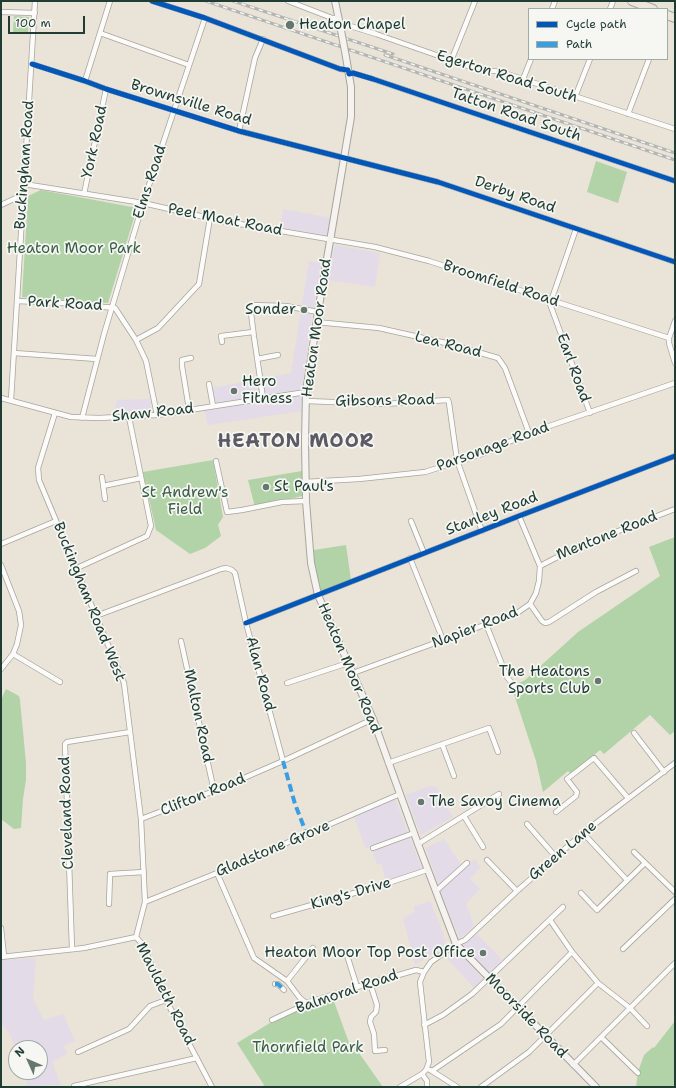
<!DOCTYPE html>
<html>
<head>
<meta charset="utf-8">
<style>
  body { margin:0 }
  #map { position:relative; width:676px; height:1088px; overflow:hidden; background:#eae3d7; font-family:"Shantell Sans",sans-serif }
  canvas { display:block }
  .frame { position:absolute; inset:0; border:2px solid #1f3d34; pointer-events:none }
  .legend { position:absolute; left:528px; top:8px; width:140px; height:52px; box-sizing:border-box; background:#f6f6f2; border:1px solid #a0aca6; margin:0; padding:5px 7px; list-style:none; font-size:12px; color:#1f3d34 }
  .legend li { display:flex; align-items:center; gap:8px; height:20px }
  .legend b { width:20px; border:1px solid #a0aca6 }
  .north { position:absolute; left:8px; top:1040px; width:40px; height:40px; box-sizing:border-box; background:#f6f6f2; border:1px solid #a0aca6; border-radius:50%; rotate:315deg; font-size:11px; font-weight:700; line-height:16px; text-align:center; color:#1f3d34 }
  .north::after { content:''; display:block; margin:auto; width:14px; height:18px; background:#66776d; clip-path:polygon(50% 0,100% 100%,50% 72%,0 100%) }
  .scale { position:absolute; left:8px; top:16px; width:77px; height:18px; box-sizing:border-box; border:2px solid #1f3d34; border-top:0; padding-left:5px; font-size:12px; line-height:14px; white-space:nowrap; color:#1f3d34; -webkit-text-stroke:3px #f6f6f2; paint-order:stroke }
</style>
</head>
<body>
<div id="map">
<canvas width="676" height="1088"></canvas>
<div class="frame"></div>
<ul class="legend">
<li><b style="height:5px;background:#0057b8"></b>Cycle path</li>
<li><b style="height:5px;background:#3c9ee2"></b>Path</li>
</ul>
<div class="north">N</div>
<div class="scale">100 m</div>
</div>
<script>
const g = document.querySelector('canvas').getContext('2d');
g.lineJoin = 'round';
function paint(path, color) { g.fillStyle = color; g.fill(path, 'evenodd'); }
const toPath = rows => new Path2D(rows.map(r => 'M' + r).join(''));
function stroke(path, color, width, dash) { g.strokeStyle = color; g.lineWidth = width; g.lineCap = dash ? 'butt' : 'round'; g.setLineDash(dash || []); g.stroke(path); }
function drawText(font, color, halo, rows, align = 'center') {
  g.font = font + ' "Shantell Sans",sans-serif'; g.lineWidth = 3.5; g.setLineDash([]); g.textBaseline = 'middle'; g.strokeStyle = halo; g.fillStyle = color; for (const [text, x, y, turn = 0] of rows) {
    g.save(); g.translate(x, y); g.rotate((+turn || 0) * Math.PI / 180); g.textAlign = isNaN(turn) ? turn : align; if (halo) g.strokeText(text, 0, 0); g.fillText(text, 0, 0); g.restore();
  }
}
paint(toPath([
  [283,209,331,218,327,236,280,227],
  [335,245,380,253,375,287,328,280],
  [309,261,322,263,312,314,303,383,302,411,208,425,204,407,210,406,207,389,291,373],
  [150,399,151,410,114,412,117,400],
  [429,786,437,787,440,796,453,817,421,835,406,795],
  [395,799,423,872,386,883,382,864,377,864,371,847,366,848,354,817],
  [444,839,463,868,475,859,480,868,470,879,480,889,466,904,474,926,460,939,441,893,426,848],
  [430,901,443,933,445,940,444,946,415,965,403,918,415,912,414,907,415,906],
  [476,933,502,960,489,973,463,945],
  [455,949,483,979,474,988,446,957],
  [36,958,33,999,44,1020,63,1014,75,1041,64,1046,67,1054,52,1062,61,1085,27,1086,23,1072,40,1072,40,1048,16,1048,16,1051,10,1034,1,1024,1,960]
]), '#e3dbe8');
paint(toPath([
  [14,16,29,17,28,32,13,32],
  [596,161,627,172,618,203,587,192],
  [41,190,137,208,108,303,22,297,28,196],
  [213,460,223,517,218,525,221,536,205,548,190,554,156,530,143,472],
  [302,471,302,496,255,507,248,480],
  [675,537,675,731,670,735,650,715,604,754,600,750,571,774,568,771,543,792,536,761,513,691,520,685,519,683,525,680,578,632,660,576,649,547],
  [346,545,351,580,319,592,313,564,314,550],
  [6,689,19,696,20,700,26,763,26,780,23,799,21,828,14,829,1,819,1,700],
  [332,996,352,1051,359,1053,383,1087,262,1087,264,1085,237,1043,275,1020,298,1010],
  [675,1021,675,1087,636,1087,638,1072,644,1055,653,1047,654,1048]
]), '#b1d3a7');
const street = toPath([
  [152,1,205,18,340,69,348,70],
  [288,1,332,18,338,18],
  [552,9,555,1],
  [610,9,613,1],
  [1,12,35,13],
  [340,25,347,25,376,34,482,71,498,71,675,129],
  [100,33,189,65],
  [451,61,475,1],
  [32,64,85,81,106,89,239,131,438,182,675,262],
  [349,74,353,73,373,79,675,181],
  [523,79,531,59],
  [85,81,110,1],
  [575,97,590,59],
  [628,114,649,59],
  [239,131,255,58,263,39],
  [24,184,143,203,222,221,375,247,429,261,669,338],
  [84,194,106,89],
  [1,205,18,197,23,196],
  [576,229,550,304,590,413],
  [17,301,62,303,115,308,136,340,146,361,157,415],
  [675,321,669,338,669,343,675,363],
  [316,322,379,328,450,344,498,358,505,368,529,433],
  [136,340,158,328,199,284,210,218],
  [222,342,221,336,253,332],
  [14,353,97,359],
  [257,359,278,355],
  [209,384,213,406],
  [1,398,71,417,99,418,157,415,306,392],
  [263,398,254,337,250,305,286,306,318,312],
  [11,400,35,1],
  [306,401,384,404,448,400,449,403,457,460,482,531],
  [189,409,182,366,182,360,191,358],
  [55,413,38,468,39,480,124,683,141,819],
  [82,418,104,334,143,203,205,18],
  [216,461,227,512,242,510,282,502,306,501],
  [102,477,105,499],
  [305,482,359,479,425,472,482,454,529,433,675,383],
  [103,486,141,478],
  [411,521,424,553],
  [1,544,56,521],
  [410,558,443,640],
  [1,565,19,611,21,625,17,644,13,654,1,669],
  [540,566,577,547,675,509],
  [77,568,147,536,151,526,129,417],
  [530,604,542,621,545,623,549,622,596,592,636,571],
  [96,616,221,569,226,568,232,570,235,573,246,623,283,761],
  [246,623,519,516,675,456],
  [486,624,507,677,515,687],
  [181,641,214,791],
  [13,654,60,682],
  [353,673,517,613,530,604,536,593,539,581,540,566,519,516],
  [287,683,348,663],
  [634,733,664,772],
  [442,744,454,776],
  [388,763,489,728,498,752],
  [556,812,576,796,577,792,567,779,594,758,628,798],
  [464,816,483,847],
  [527,824,555,856],
  [583,833,627,880],
  [418,844,499,794],
  [373,848,414,833],
  [634,852,675,892],
  [487,860,517,891],
  [217,873,254,958,287,981,300,998,306,1003],
  [436,891,467,863],
  [581,893,597,910,645,863],
  [145,902,217,873,400,794],
  [109,904,110,874,144,872],
  [273,916,379,886,427,870],
  [550,920,572,952,598,983,630,1008,647,1026],
  [1,928,4,956],
  [136,937,145,902,141,819,214,791,283,761,373,719],
  [136,937,143,945,166,1000,212,1087],
  [72,949,65,744,67,742,130,732],
  [623,949,675,899],
  [346,952,357,987],
  [1,957,84,948,136,937],
  [287,981,313,948],
  [370,983,377,1005,376,1012,371,1017,370,1022,374,1034,375,1051,385,1050],
  [275,984,278,984,284,990],
  [272,1020,302,1006,306,1003,357,987,416,970,424,972],
  [424,1025,443,1015,472,994,563,907],
  [601,1037,638,1073],
  [78,1052,129,1029,150,1006,166,1000],
  [573,1065,675,963],
  [430,1070,432,1071,457,1087],
  [432,1071,501,1024,572,952],
  [422,1074,427,1081,427,1087],
  [74,1086,197,1058],
  [400,1087,422,1074,426,1070,429,1062,420,982,424,972,431,962,456,944,465,940,517,891,583,833,675,763],
  [481,1087,529,1052,598,983]
]);
const secondary = toPath([
  [335,1,340,25],
  [346,57,351,87,351,117,318,312,306,392,305,442,306,501,311,563,318,595,373,719,418,844,456,944,596,1087]
]);
const highway = toPath([
  [632,1,653,9],
  [667,15,675,18]
]);
stroke(street, '#a6a59d', 6);
stroke(secondary, '#a6a59d', 8);
stroke(highway, '#a6a59d', 10);
stroke(street, '#fcfbf9', 4.5);
stroke(secondary, '#f6f2ef', 6);
stroke(highway, '#eee6de', 8);
const rail = toPath([
  [206,1,675,160],
  [233,1,393,54],
  [385,55,675,153]
]);
stroke(rail, '#b3b5b2', 3);
stroke(rail, '#f6f6f2', 1.5, [4.5]);
const secondaryBridge = toPath([
  [340,25,346,57]
]);
stroke(secondaryBridge, '#a6a59d', 8, []);
stroke(secondaryBridge, '#f6f2ef', 6);
stroke(toPath([
  [283,761,295,804,307,835],
  [275,984,278,984,284,990]
]), '#3c9ee2', 4, [8, 4]);
stroke(toPath([
  [152,1,205,18,340,69,348,70,349,74,353,73,373,79,675,181],
  [32,64,85,81,106,89,239,131,438,182,675,262],
  [246,623,519,516,675,456]
]), '#0057b8', 5);
for (const [x, y, r, color] of [
  [290,25,5,"#66776d"],
  [304,310,4,"#66776d"],
  [234,391,4,"#66776d"],
  [266,487,4,"#66776d"],
  [598,681,4,"#66776d"],
  [421,802,4,"#66776d"],
  [483,953,4,"#66776d"]
]) { const dot = new Path2D(); dot.arc(x, y, r, 0, 2 * Math.PI); g.fillStyle = color; g.fill(dot); stroke(dot, '#f6f6f2', 1.5); }
drawText('15px', '#1f3d34', '#f6f6f2', [
  ["Heaton Chapel",299,25],
  ["Sonder",296,310,"right"],
  ["Hero",242,382],
  ["Fitness",242,399],
  ["St Paul's",274,487],
  ["The Heatons",590,672,"right"],
  ["Sports Club",590,689,"right"],
  ["The Savoy Cinema",429,802],
  ["Heaton Moor Top Post Office",475,953,"right"]
], 'left');
drawText('15px', '#1f3d34', '#f6f6f2', [
  ["Egerton Road South",507,77,17],
  ["Brownsville Road",191,103,17],
  ["Tatton Road South",516,115,19],
  ["York Road",95,142,-78],
  ["Buckingham Road",25,165,-86],
  ["Elms Road",150,182,-72],
  ["Derby Road",515,195,19],
  ["Peel Moat Road",225,220,11],
  ["Broomfield Road",501,284,18],
  ["Park Road",65,304,3],
  ["Heaton Moor Road",317,328,-82],
  ["Lea Road",448,345,14],
  ["Earl Road",573,368,70],
  ["Gibsons Road",385,401,-1],
  ["Shaw Road",153,413,-6],
  ["Parsonage Road",493,447,-20],
  ["Stanley Road",492,514,-21],
  ["Mentone Road",607,536,-22],
  ["Buckingham Road West",89,602,68],
  ["Napier Road",475,628,-21],
  ["Heaton Moor Road",349,668,67],
  ["Alan Road",260,674,75],
  ["Malton Road",198,716,78],
  ["Clifton Road",203,795,-22],
  ["Cleveland Road",67,813,-92],
  ["Gladstone Grove",273,849,-23],
  ["Green Lane",563,851,-40],
  ["King's Drive",351,894,-16],
  ["Balmoral Road",347,992,-19],
  ["Mauldeth Road",165,994,63],
  ["Moorside Road",526,1016,46]
]);
drawText('15px', '#385f47', '#f6f6f2', [
  ["Heaton Moor Park",74,249],
  ["St Andrew's",185,493],
  ["Field",185,510],
  ["Thornfield Park",308,1048]
]);
g.letterSpacing = '1px';
drawText('bold 19px', '#5b5a65', '#f6f6f2', [
  ["HEATON MOOR",296,442]
]);
g.letterSpacing = '0px';
</script>
</body>
</html>
